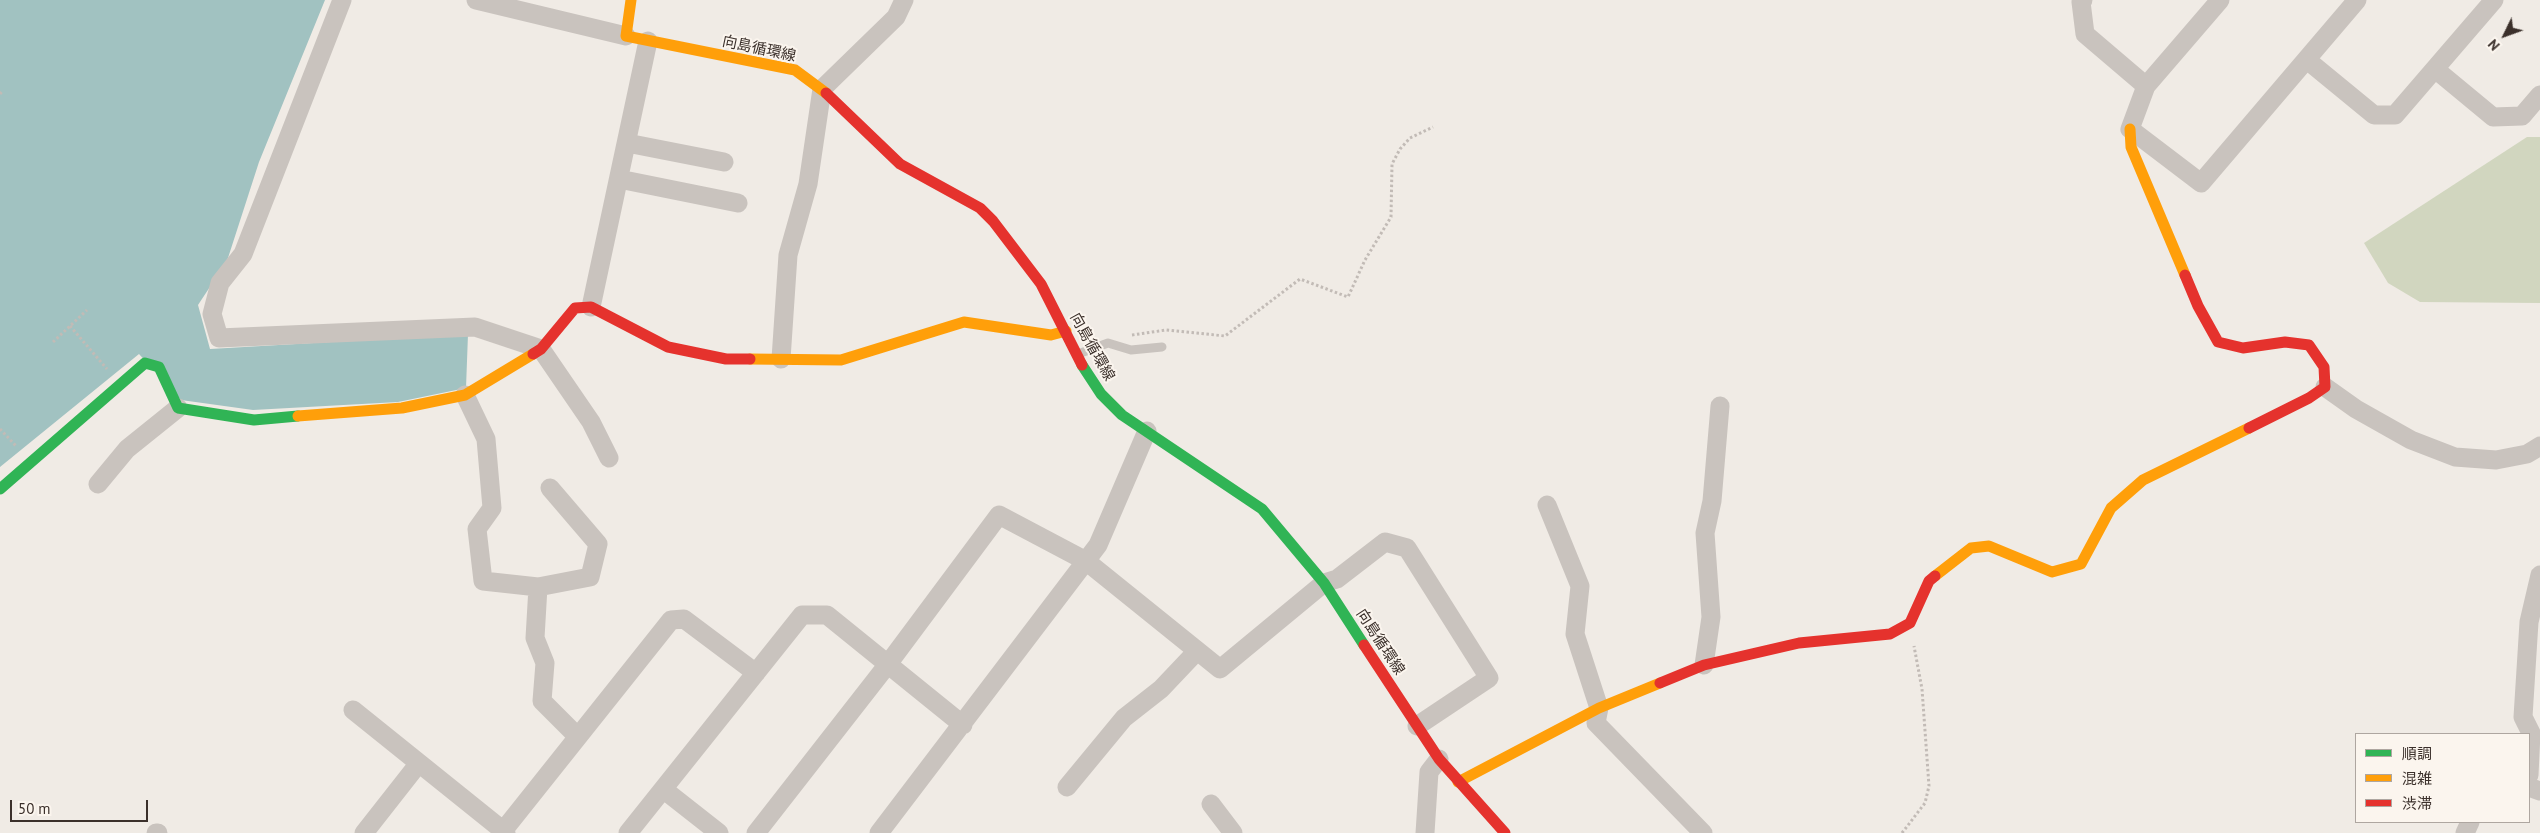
<!DOCTYPE html>
<html>
<head>
<meta charset="utf-8">
<style>
  body { margin:0 }
  #map { position:relative; width:2540px; height:833px; overflow:hidden; background:#f0ebe5; font-family:"PT Sans","Noto Sans JP",sans-serif }
  canvas { display:block }
  .legend { position:absolute; left:2355px; top:733px; width:175px; height:90px; box-sizing:border-box; background:#fbf5ee; border:1px solid #aea6a0; margin:0; padding:6px 9px; list-style:none; font-size:15px; color:#3b302b }
  .legend li { display:flex; align-items:center; gap:10px; height:25px }
  .legend b { width:25px; border:1px solid #aea6a0 }
  .north { position:absolute; left:2480px; top:10px; width:50px; height:50px; -webkit-text-stroke:4px #fbf5ee; paint-order:stroke; rotate:228deg; font-size:14px; font-weight:700; line-height:20px; text-align:center; color:#3b302b }
  .north::after { content:''; display:block; margin:auto; width:18px; height:22px; background:#3b302b; clip-path:polygon(50% 0,100% 100%,50% 72%,0 100%) }
  .scale { position:absolute; left:10px; top:800px; width:138px; height:22px; box-sizing:border-box; border:2px solid #3b302b; border-top:0; padding-left:6px; font-size:15px; line-height:18px; white-space:nowrap; color:#3b302b; -webkit-text-stroke:4px #fbf5ee; paint-order:stroke }
</style>
</head>
<body>
<div id="map">
<canvas width="2540" height="833"></canvas>
<ul class="legend">
<li><b style="height:6px;background:#30b455"></b>順調</li>
<li><b style="height:6px;background:#ff9f0a"></b>混雑</li>
<li><b style="height:6px;background:#e5322d"></b>渋滞</li>
</ul>
<div class="north">N</div>
<div class="scale">50 m</div>
</div>
<script>
const g = document.querySelector('canvas').getContext('2d');
g.lineJoin = 'round';
function paint(path, color) { g.fillStyle = color; g.fill(path, 'evenodd'); }
const toPath = rows => new Path2D(rows.map(r => 'M' + r).join(''));
function stroke(path, color, width, dash) { g.strokeStyle = color; g.lineWidth = width; g.lineCap = dash ? 'butt' : 'round'; g.setLineDash(dash || []); g.stroke(path); }
function drawText(font, color, halo, rows, align = 'center') {
  g.font = font + ' "PT Sans","Noto Sans JP",sans-serif'; g.lineWidth = 4; g.setLineDash([]); g.textBaseline = 'middle'; g.strokeStyle = halo; g.fillStyle = color; for (const [text, x, y, turn = 0] of rows) {
    g.save(); g.translate(x, y); g.rotate((+turn || 0) * Math.PI / 180); g.textAlign = isNaN(turn) ? turn : align; if (halo) g.strokeText(text, 0, 0); g.fillText(text, 0, 0); g.restore();
  }
}
paint(toPath([
  [2527,137,2540,137,2540,303,2420,302,2388,283,2364,243]
]), '#d1d6bf');
paint(toPath([
  [0,0,325,0,259,162,227,261,198,305,210,349,468,334,466,388,398,402,253,410,181,400,139,354,0,467]
]), '#a1c2c1');
stroke(toPath([
  [0,94,3,90],
  [70,326,107,369],
  [1132,335,1166,330,1225,336,1300,279,1348,297,1365,260,1391,217,1392,164,1400,149,1410,138,1433,127],
  [53,342,87,310],
  [0,429,17,447],
  [1902,833,1925,803,1929,786,1922,689,1914,646]
]), '#c2bbb6', 3, [2.5, 2.5]);
stroke(toPath([
  [1078,354,1108,343,1131,350,1162,347]
]), '#c9c3be', 9);
stroke(toPath([
  [342,0,243,254,220,283,212,314,219,338,475,327,541,349,591,422,609,458],
  [476,0,626,36],
  [2083,0,2081,2,2085,34,2146,86],
  [2220,0,2146,86,2130,129,2201,183,2357,0],
  [2307,60,2374,115,2395,115,2494,0],
  [2435,69,2493,117,2522,116,2540,95],
  [627,143,724,162],
  [619,179,738,203],
  [591,307,648,41],
  [781,359,788,255,808,184,822,89,896,17,904,0],
  [2325,387,2356,409,2411,440,2455,457,2496,460,2527,454,2540,446],
  [465,395,486,439,492,508,477,529,483,581,538,587,590,577,598,544,550,488],
  [98,484,127,449,178,408],
  [1547,505,1580,586,1575,634,1599,708,1596,723,1703,833],
  [538,587,535,638,545,663,542,701,578,737],
  [1704,665,1711,617,1705,533,1712,501,1720,406],
  [353,710,506,833],
  [2529,775,2531,733,2523,717,2529,622,2540,575],
  [1067,787,1124,718,1161,689,1197,651],
  [2529,787,2540,791],
  [663,789,719,833],
  [1211,804,1233,833],
  [503,831,671,620,684,619,756,673],
  [156,833,158,833],
  [364,833,419,763],
  [628,833,802,615,827,615,963,725],
  [756,833,888,664,999,515,1086,561,1220,669,1324,583,1337,579,1385,542,1407,548,1489,678,1417,726],
  [879,833,1098,545,1147,431],
  [1425,833,1429,772,1439,759],
  [2465,833,2470,822]
]), '#c9c3be', 19);
stroke(toPath([
  [1082,365,1101,394,1122,415,1262,509,1324,583,1364,645],
  [0,489,145,363,159,367,178,408,254,420,298,416]
]), '#30b455', 11);
stroke(toPath([
  [631,0,626,36,795,70,826,93],
  [2130,129,2131,147,2185,275],
  [750,359,841,360,964,322,1051,335,1066,331],
  [298,416,402,408,465,395,533,354],
  [1935,576,1971,548,1989,546,2052,572,2081,564,2111,508,2143,480,2249,428],
  [1458,782,1599,708,1660,683]
]), '#ff9f0a', 11);
stroke(toPath([
  [826,93,900,164,980,208,993,221,1041,284,1082,365],
  [2185,275,2198,306,2218,342,2243,348,2285,342,2309,345,2324,367,2325,387,2309,398,2249,428],
  [533,354,541,349,575,308,591,307,668,347,726,359,750,359],
  [1364,645,1439,759,1505,833],
  [1660,683,1704,665,1799,643,1890,634,1910,623,1929,581,1935,576]
]), '#e5322d', 11);
drawText('15px', '#3b302b', '#fbf5ee', [
  ["向島循環線",759,49,12],
  ["向島循環線",1092,347,61],
  ["向島循環線",1380,642,57]
]);
</script>
</body>
</html>
